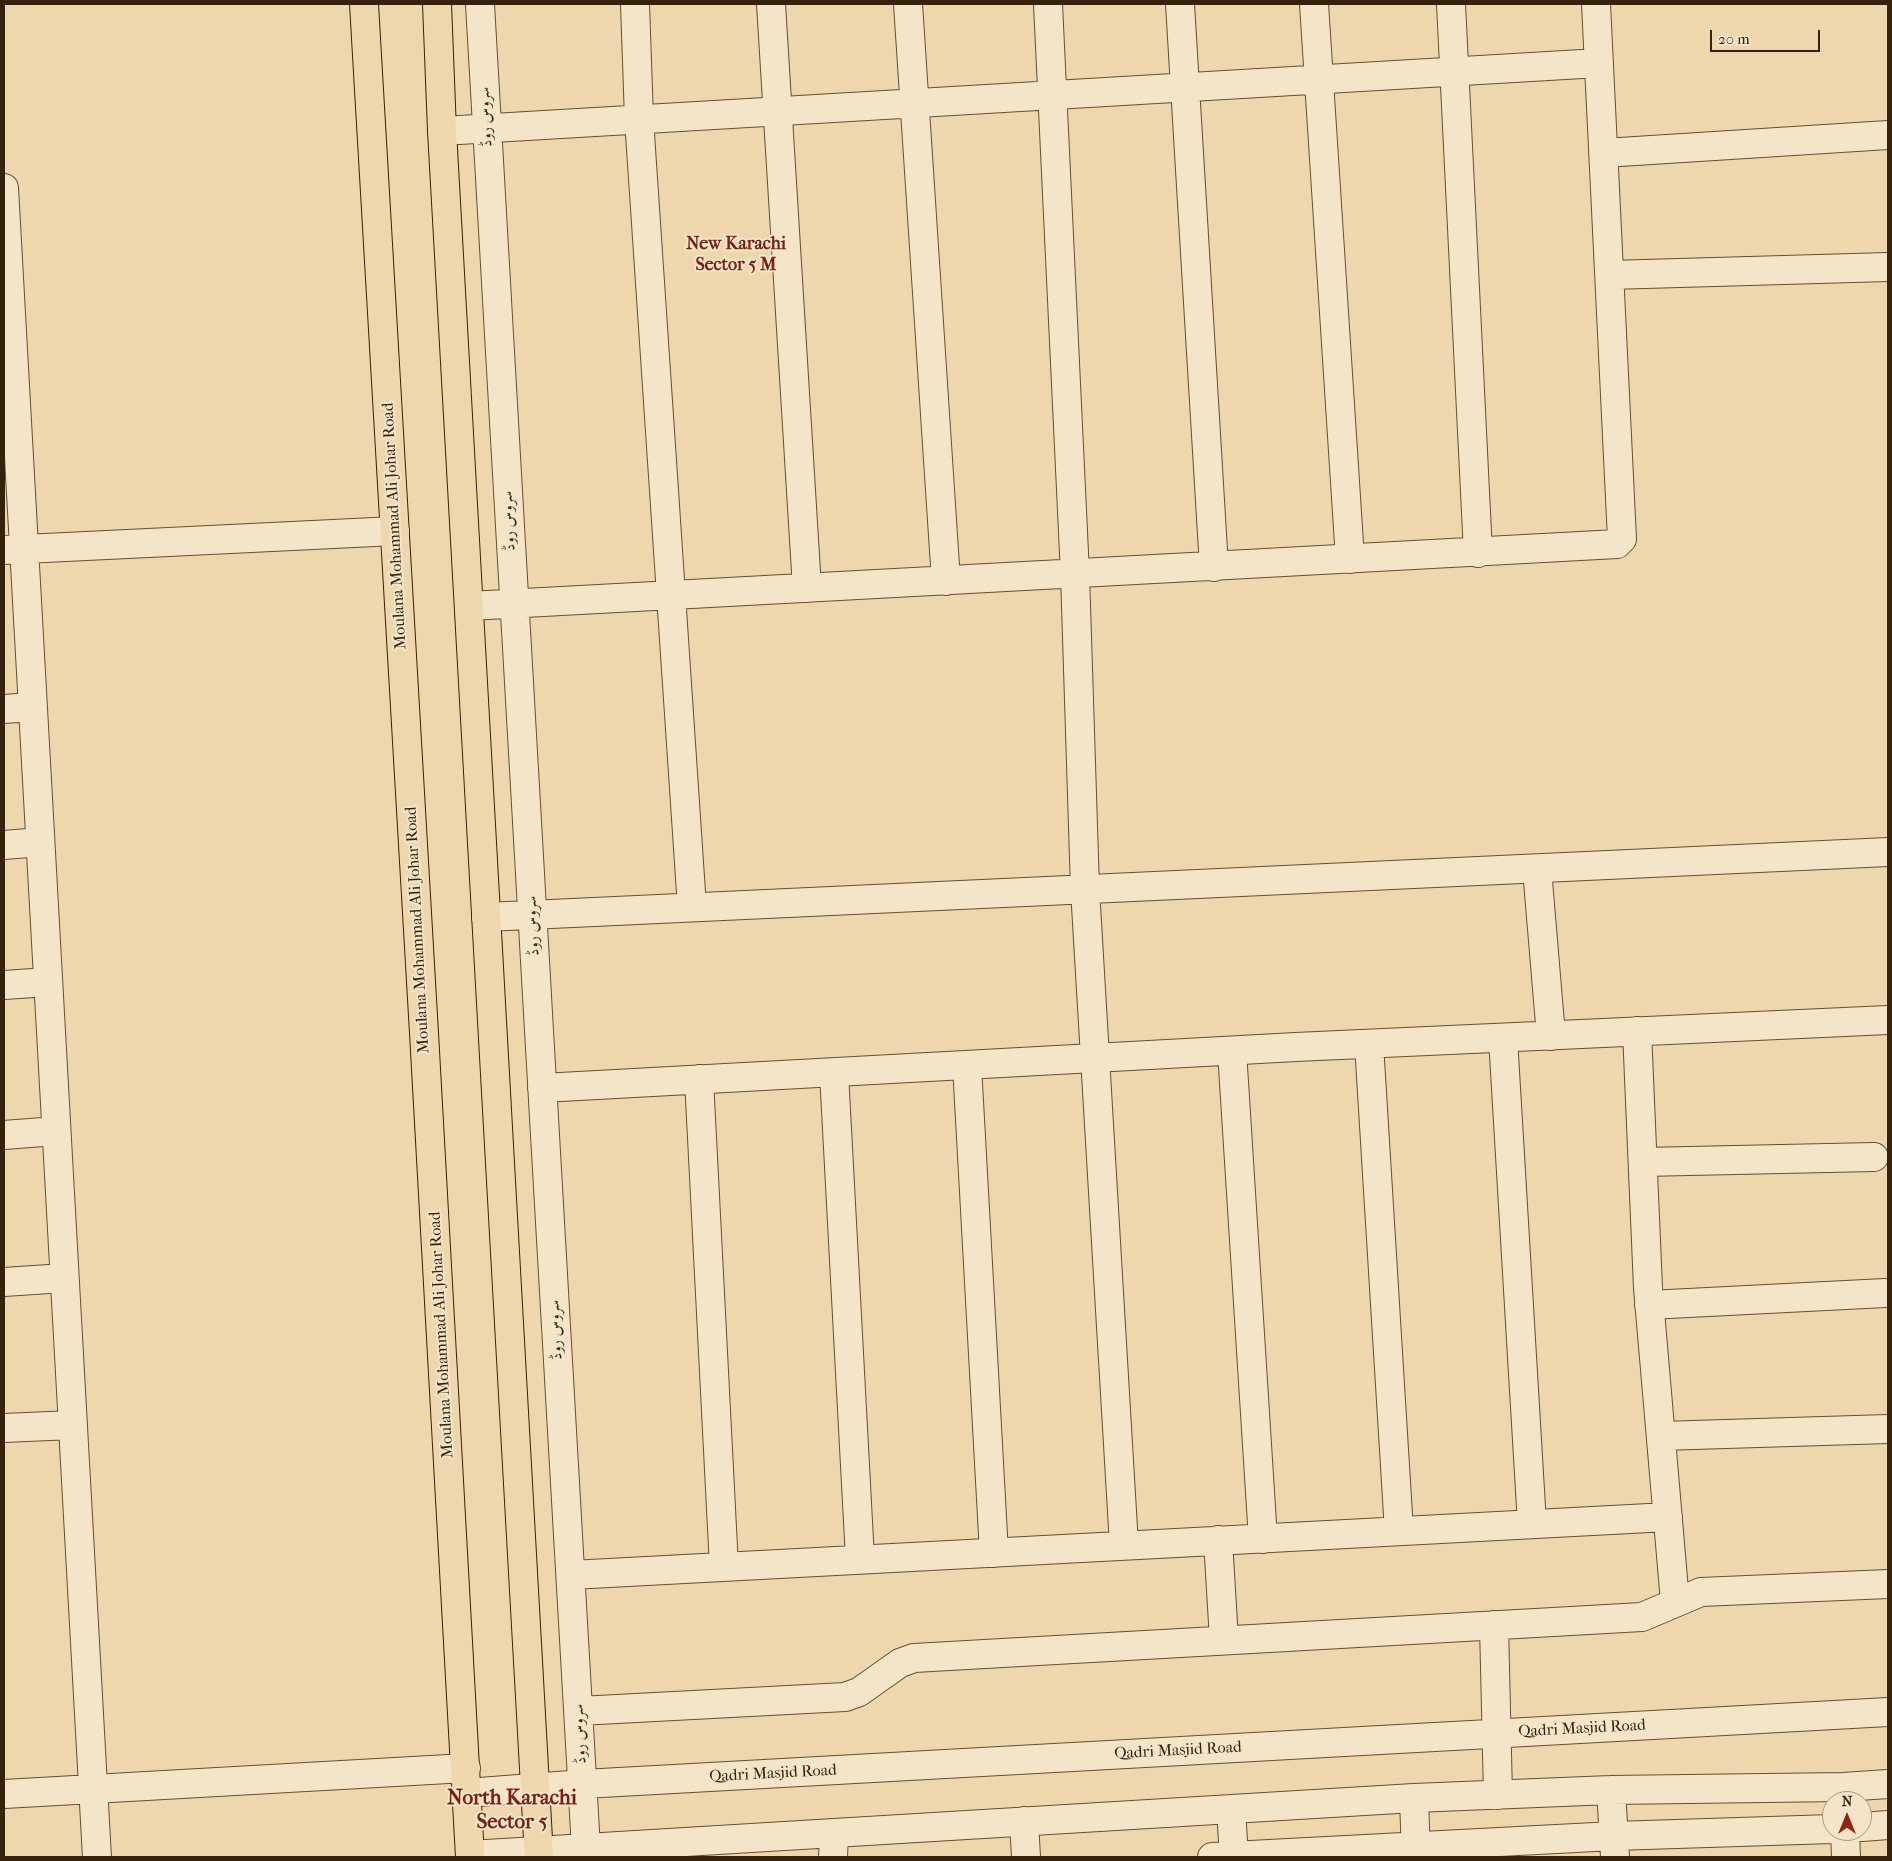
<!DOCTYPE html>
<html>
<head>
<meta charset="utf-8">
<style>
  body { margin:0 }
  #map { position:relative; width:1892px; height:1861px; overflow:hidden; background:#eed7ac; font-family:"IM FELL French Canon",serif }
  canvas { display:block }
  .frame { position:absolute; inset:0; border:5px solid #36210d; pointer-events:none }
  .north { position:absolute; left:1822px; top:1791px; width:50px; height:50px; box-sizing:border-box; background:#f4e5c9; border:1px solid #a8977e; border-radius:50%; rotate:0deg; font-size:14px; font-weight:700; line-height:20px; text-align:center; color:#36210d }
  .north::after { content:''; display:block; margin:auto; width:18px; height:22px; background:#8f2418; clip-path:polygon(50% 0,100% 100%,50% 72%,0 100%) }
  .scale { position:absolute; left:1710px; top:30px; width:110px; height:22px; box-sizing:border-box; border:2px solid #36210d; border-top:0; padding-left:6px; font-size:15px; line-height:18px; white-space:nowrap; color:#36210d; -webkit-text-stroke:4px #f4e5c9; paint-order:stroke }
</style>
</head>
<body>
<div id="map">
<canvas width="1892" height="1861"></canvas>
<div class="frame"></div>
<div class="north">N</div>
<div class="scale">20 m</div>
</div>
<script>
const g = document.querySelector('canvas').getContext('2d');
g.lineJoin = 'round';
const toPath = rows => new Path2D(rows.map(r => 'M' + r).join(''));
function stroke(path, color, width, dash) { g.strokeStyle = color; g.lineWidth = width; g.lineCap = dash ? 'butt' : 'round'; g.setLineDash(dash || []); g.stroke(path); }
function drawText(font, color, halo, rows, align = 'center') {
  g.font = font + ' "IM FELL French Canon",Amiri,serif'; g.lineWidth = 4; g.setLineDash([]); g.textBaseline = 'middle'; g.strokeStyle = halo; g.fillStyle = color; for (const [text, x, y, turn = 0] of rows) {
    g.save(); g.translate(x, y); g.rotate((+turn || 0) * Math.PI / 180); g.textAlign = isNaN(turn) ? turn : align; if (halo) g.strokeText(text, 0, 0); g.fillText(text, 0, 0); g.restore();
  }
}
const minor = toPath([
  [480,4,586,1848],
  [635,4,639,119,692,907],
  [771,4,807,588],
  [908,4,946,581],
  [1048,4,1075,574,1085,889,1124,1545],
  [1180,4,1214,567],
  [1314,4,1350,559],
  [1451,4,1478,553],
  [442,131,1599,63],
  [1604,153,1888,135],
  [4,188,97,1857],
  [1610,275,1888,267],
  [4,550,395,531],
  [469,606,1617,544,1622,539,1596,4],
  [4,709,32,707],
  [4,845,40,842],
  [1537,869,1551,1036],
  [486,917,1888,852],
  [4,985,48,982],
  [1637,1031,1648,1288,1675,1602],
  [1503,1038,1532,1524],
  [1369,1044,1399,1531],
  [1232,1051,1263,1539],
  [967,1065,994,1553],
  [834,1073,860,1559],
  [699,1079,724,1567],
  [542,1088,1296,1047,1888,1020],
  [4,1135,56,1131],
  [1643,1162,1874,1157],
  [4,1282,64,1278],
  [1649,1305,1885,1293],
  [4,1428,72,1425],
  [1661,1436,1888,1429],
  [1218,1540,1224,1640],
  [571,1575,1668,1517],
  [1494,1625,1498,1795],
  [579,1711,845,1697,859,1692,900,1663,914,1658,1642,1617,1701,1592,1888,1584],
  [1611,1790,1615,1857],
  [467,1793,583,1784,1888,1712],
  [4,1794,466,1768],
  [1414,1798,1416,1857],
  [1231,1809,1234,1857],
  [1024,1821,1026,1857],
  [1862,1827,1888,1825],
  [1845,1831,1846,1857],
  [470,1855,1414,1798,1611,1790,1843,1787,1888,1784],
  [833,1857,834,1834],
  [1212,1857,1614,1836,1832,1829]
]);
const major = toPath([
  [364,4,424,1033,470,1857],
  [437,4,442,131,539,1857]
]);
stroke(minor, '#644e35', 30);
stroke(major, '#36210d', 30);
stroke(minor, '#f4e5c9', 28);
stroke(major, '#eed7ac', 28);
drawText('16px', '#36210d', '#f4e5c9', [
  ["سروس روڈ",486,117,-93],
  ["سروس روڈ",509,521,-93],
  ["Moulana Mohammad Ali Johar Road",395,526,-93],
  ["سروس روڈ",533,926,-93],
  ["Moulana Mohammad Ali Johar Road",418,930,-93],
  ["سروس روڈ",556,1330,-93],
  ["Moulana Mohammad Ali Johar Road",442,1335,-93],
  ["Qadri Masjid Road",1582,1729,-3],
  ["سروس روڈ",580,1734,-93],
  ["Qadri Masjid Road",1178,1751,-3],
  ["Qadri Masjid Road",773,1774,-3]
]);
drawText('bold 18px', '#7a1f14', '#f4e5c9', [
  ["New Karachi",736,245],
  ["Sector 5 M",736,266]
]);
drawText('bold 21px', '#7a1f14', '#f4e5c9', [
  ["North Karachi",512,1799],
  ["Sector 5",512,1823]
]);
</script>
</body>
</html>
